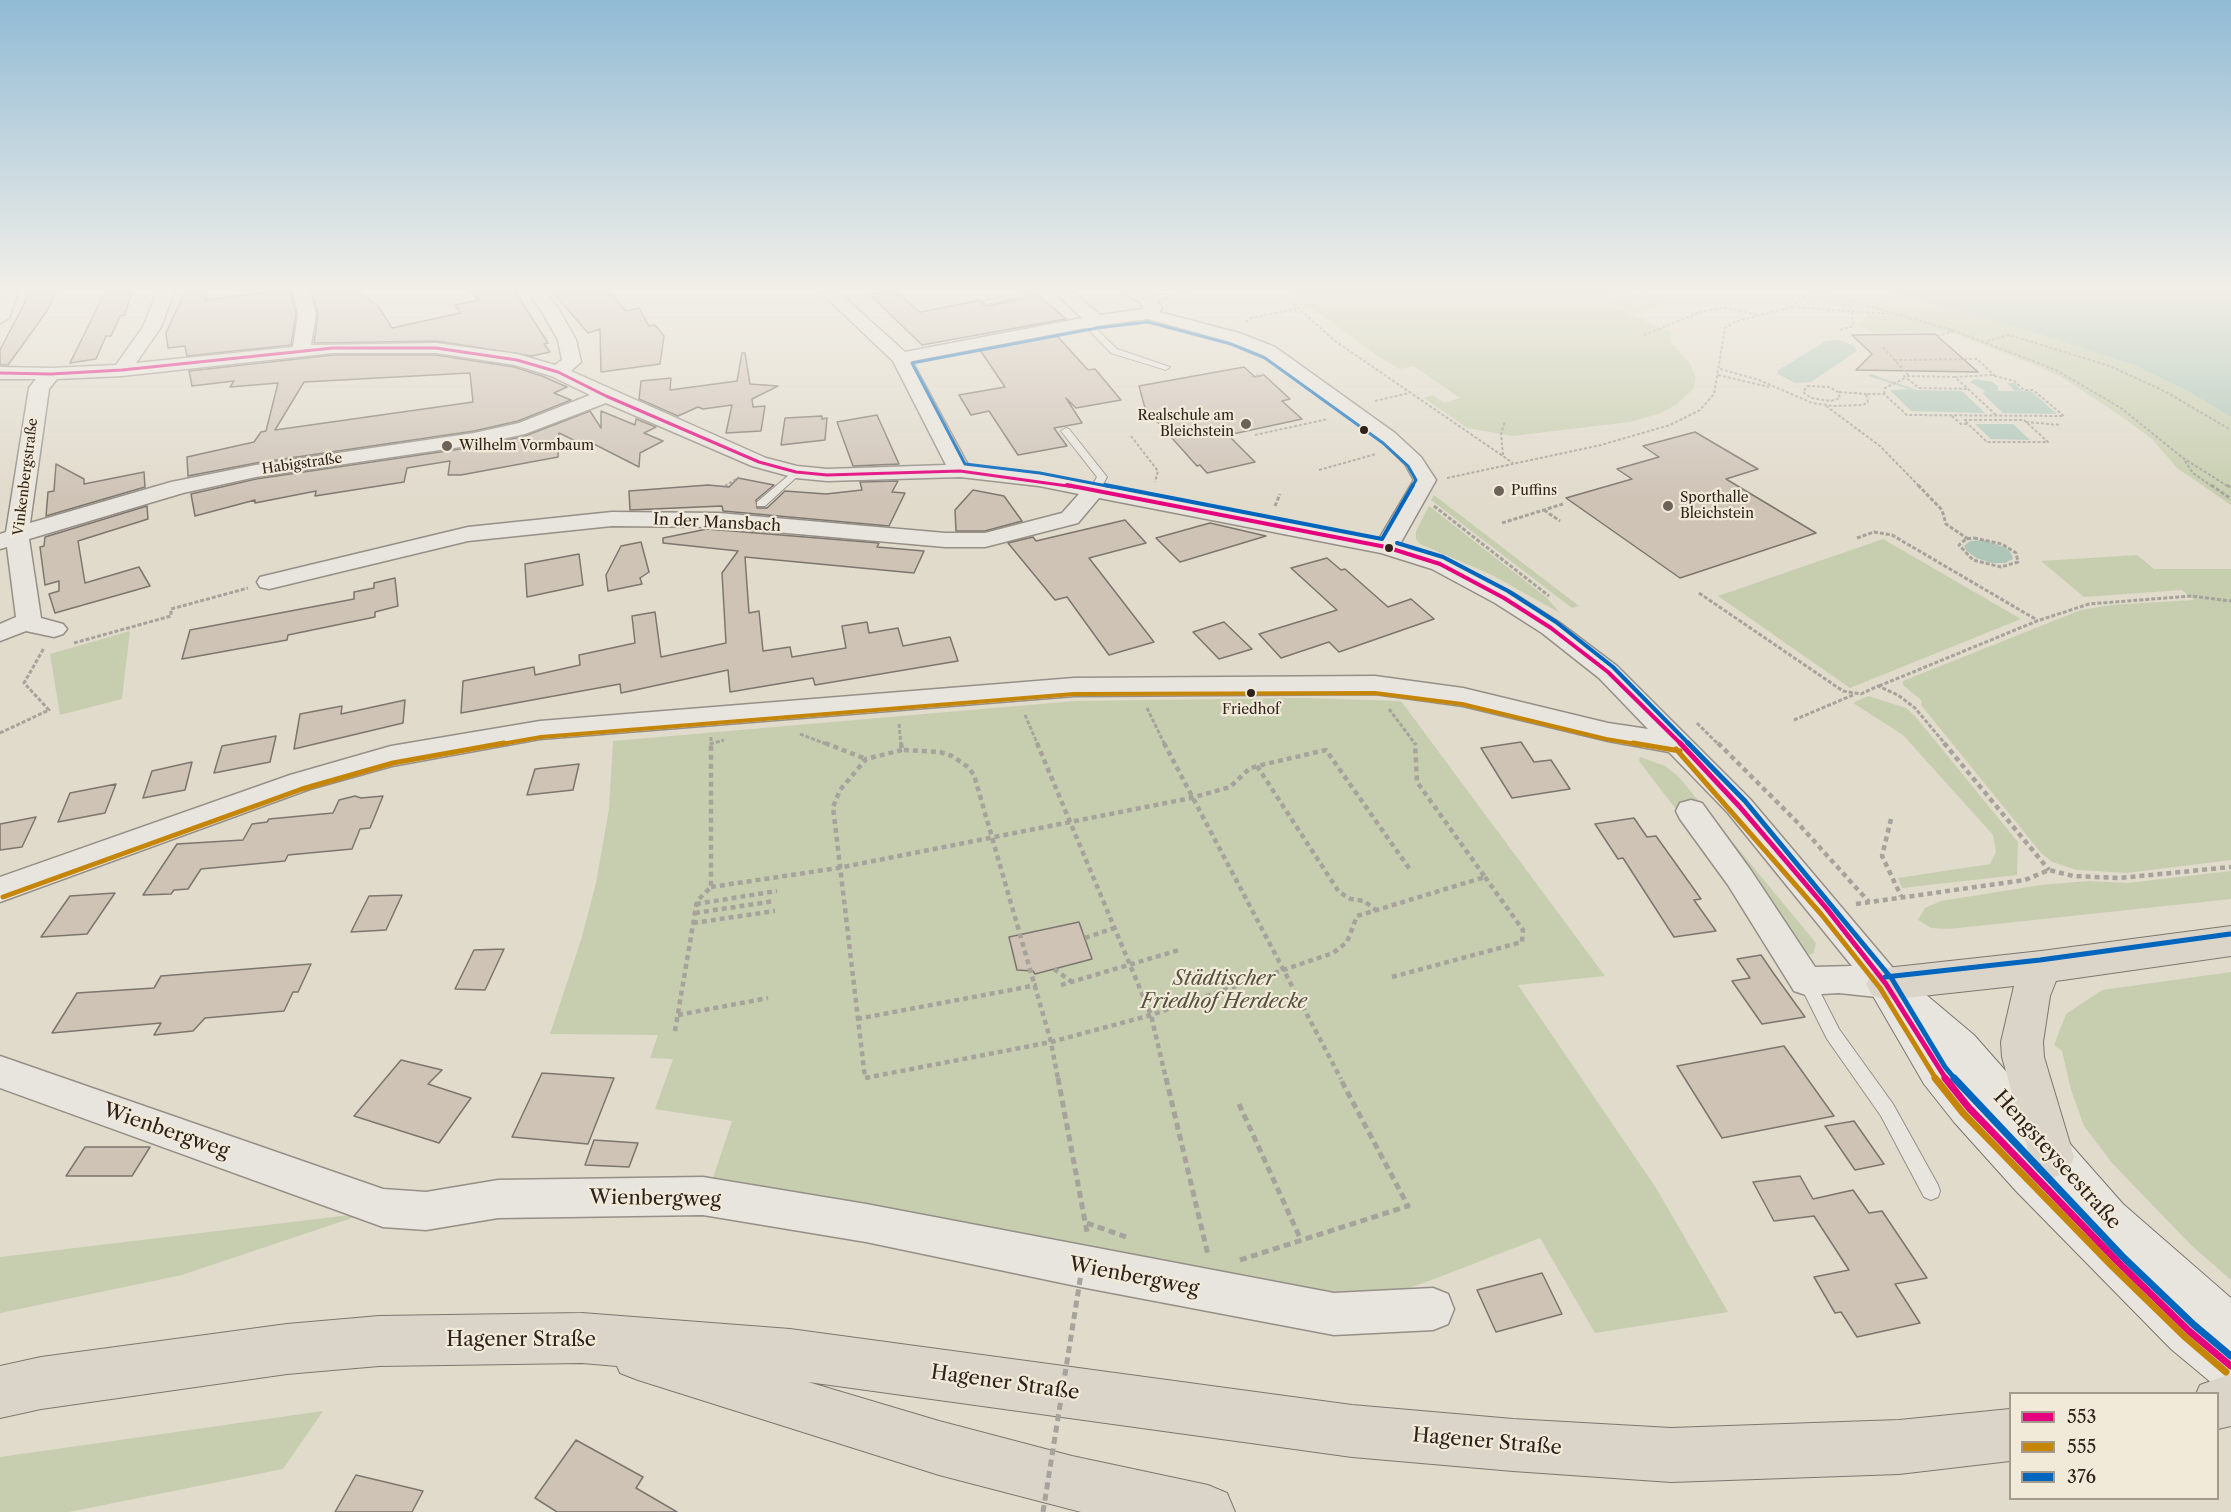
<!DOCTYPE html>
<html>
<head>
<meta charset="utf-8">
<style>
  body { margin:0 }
  #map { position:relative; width:2231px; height:1512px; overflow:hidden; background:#e1dbcc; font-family:"Libre Caslon Text",serif }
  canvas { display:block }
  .legend { position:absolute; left:2009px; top:1392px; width:210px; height:108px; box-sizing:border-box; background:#f1ead9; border:2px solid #a39a8d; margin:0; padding:8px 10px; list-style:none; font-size:18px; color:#2f211c }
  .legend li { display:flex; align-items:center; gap:12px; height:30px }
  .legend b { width:30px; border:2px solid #a39a8d }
</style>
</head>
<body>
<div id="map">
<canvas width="2231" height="1512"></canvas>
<ul class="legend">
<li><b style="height:8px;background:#e5007d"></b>553</li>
<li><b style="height:8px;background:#c58507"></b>555</li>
<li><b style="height:8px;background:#0065bd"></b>376</li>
</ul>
</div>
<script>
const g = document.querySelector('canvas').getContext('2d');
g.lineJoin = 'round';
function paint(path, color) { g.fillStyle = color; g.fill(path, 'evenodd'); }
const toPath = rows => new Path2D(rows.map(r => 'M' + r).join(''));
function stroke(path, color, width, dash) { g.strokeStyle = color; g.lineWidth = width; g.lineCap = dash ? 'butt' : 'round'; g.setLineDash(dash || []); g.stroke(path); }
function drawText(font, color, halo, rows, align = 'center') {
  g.font = font + ' "Libre Caslon Text",serif'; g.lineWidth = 4.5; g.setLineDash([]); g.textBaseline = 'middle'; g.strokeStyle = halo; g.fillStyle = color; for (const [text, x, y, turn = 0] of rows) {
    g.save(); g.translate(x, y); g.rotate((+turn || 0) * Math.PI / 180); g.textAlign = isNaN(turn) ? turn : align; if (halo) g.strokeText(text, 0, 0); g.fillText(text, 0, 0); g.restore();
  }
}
paint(toPath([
  [1285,287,1644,287,1601,300,1670,332,1671,343,1690,363,1696,378,1694,388,1677,404,1661,413,1630,422,1513,436,1467,428,1424,398,1433,395,1444,403,1460,398,1413,366,1400,369,1382,359,1317,312,1300,304],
  [1645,291,1670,303,1634,313,1609,301],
  [1892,293,2033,332,2136,366,2189,392,2231,417,2231,505,2177,468,2152,439,2115,412,2061,377,2030,363,1947,331,1874,333,1857,326,1868,314,1896,317,1872,309],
  [1820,294,1853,304,1856,306,1852,308,1806,304,1814,295],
  [1434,495,1579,606,1572,608,1431,500],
  [1429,506,1547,598,1560,613,1492,575,1420,544,1416,539,1416,531],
  [1883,539,2021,619,1850,688,1718,596],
  [2137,555,2154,569,2231,569,2231,860,2127,873,2077,870,2052,862,2041,853,1921,705,1922,701,1903,685,1903,681,2081,610,2110,605,2194,600,2182,590,2084,597,2041,561],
  [130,631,122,699,60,715,50,654],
  [1868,696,1906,708,1915,716,2018,842,2017,875,1902,888,1898,878,1990,864,1996,852,1993,835,1903,735,1853,703],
  [1305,698,1401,701,1605,976,1518,985,1656,1188,1728,1312,1595,1333,1540,1238,1437,1278,1350,1309,787,1199,742,1182,713,1178,732,1121,655,1109,673,1059,650,1058,658,1035,550,1034,581,940,596,883,609,809,613,741,1075,701],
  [1640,757,1665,766,1678,776,1816,943,1813,954,1805,955,1698,808,1675,808,1639,761],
  [2231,871,2231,899,1949,929,1931,928,1918,920,1925,908,1941,901,2041,885,2089,881,2127,883],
  [2231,972,2231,1280,2191,1245,2112,1163,2084,1126,2071,1090,2062,1051,2054,1045,2066,1014,2102,990],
  [367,1213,182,1275,0,1313,0,1257],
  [323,1411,283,1469,69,1512,0,1512,0,1457]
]), '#c7ceaf');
paint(toPath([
  [1882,287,2231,287,2231,417,2189,392,2136,366,2033,332,1892,293],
  [1838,340,1853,345,1857,351,1811,382,1795,383,1778,374,1777,371,1826,341],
  [1871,374,1917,390,1962,391,1985,413,1911,411,1890,390,1909,389,1868,376],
  [1975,379,1992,382,1998,386,1998,391,2015,391,2007,383,2014,383,2022,391,2031,391,2057,414,2003,413,1983,394,1985,391,1970,382],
  [1975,424,2013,424,2030,440,1991,439],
  [1984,540,2006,548,2011,553,2013,559,2005,563,1992,563,1976,558,1966,550,1964,546,1970,541]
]), '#aec6b8');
const building = toPath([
  [28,287,59,287,47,311,8,365,0,365,0,350,25,302,28,287],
  [133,287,125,315,120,316,111,336,106,336,96,359,70,363,106,290,133,287],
  [187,287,208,287,205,300,290,289,296,314,291,345,187,356,185,346,168,348,166,333,187,287],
  [310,287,351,287,378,306,392,328,460,313,455,305,479,300,464,287,512,287,548,343,544,344,550,352,532,356,436,341,314,343,318,314,310,287],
  [548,287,605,287,626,311,639,308,649,326,655,325,664,336,660,364,601,372,600,329,588,333,548,287],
  [894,290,920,312,982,300,982,304,988,306,1038,295,1066,319,922,345,870,295,894,290],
  [1935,334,1978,372,1856,370,1872,354,1852,335,1935,334],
  [1057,336,1088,370,1095,369,1121,400,1076,408,1066,398,1082,423,1054,428,1067,446,1018,455,989,411,971,415,959,395,1005,387,980,350,1057,336],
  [742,353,745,353,750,384,778,386,752,399,753,407,765,406,761,431,726,433,732,405,703,409,698,407,678,416,639,399,641,381,671,378,670,390,737,381,742,353],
  [333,355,436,355,514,367,542,376,567,387,554,393,571,400,518,421,474,431,256,463,188,476,187,457,254,442,261,432,266,431,278,383,230,387,234,381,192,386,189,371,333,355],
  [470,373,473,402,275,430,304,382,470,373],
  [1244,367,1255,377,1264,375,1290,399,1282,401,1302,419,1228,435,1255,462,1207,473,1200,465,1197,466,1145,408,1139,386,1244,367],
  [590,411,601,428,601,411,635,425,636,419,656,427,644,433,663,441,640,453,639,467,588,441,582,444,559,433,558,457,461,475,448,475,450,461,407,468,404,482,315,496,316,491,255,503,255,500,195,516,191,494,256,479,474,447,525,436,590,411],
  [877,415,899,464,853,466,837,422,877,415],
  [822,416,822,419,827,418,825,440,781,445,785,418,822,416],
  [1695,432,1758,469,1726,479,1816,533,1680,578,1566,498,1632,479,1617,469,1659,457,1643,446,1695,432],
  [56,464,84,479,84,484,144,472,145,487,46,516,48,492,54,491,56,464],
  [738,478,774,485,756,500,757,508,767,508,785,491,826,494,862,490,860,482,898,481,892,492,905,493,889,526,723,511,722,506,630,510,629,491,708,485,729,487,738,478],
  [973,490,1004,496,1022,521,985,531,956,531,955,510,973,490],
  [147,506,148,519,78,541,85,583,139,567,150,586,55,613,49,594,59,591,59,581,45,585,40,547,44,546,45,537,147,506],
  [1125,520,1146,543,1089,558,1154,642,1109,655,1067,597,1055,600,1008,543,1033,537,1036,541,1125,520],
  [1210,523,1266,536,1180,562,1156,538,1210,523],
  [707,529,879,543,877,547,924,551,914,573,745,557,749,613,759,611,763,651,790,647,792,657,846,648,842,626,867,622,869,633,898,628,903,646,950,637,958,661,815,685,813,678,730,692,728,670,621,693,620,684,461,713,463,681,534,667,535,675,580,665,579,655,635,643,632,616,655,612,661,657,726,643,722,573,738,551,663,543,663,538,707,529],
  [641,542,649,572,640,578,642,584,608,591,606,575,621,546,641,542],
  [579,554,583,585,527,597,525,564,579,554],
  [1327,558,1341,570,1345,569,1388,607,1411,599,1434,619,1339,652,1329,642,1281,658,1259,634,1337,610,1291,568,1327,558],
  [395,578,398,606,375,612,375,617,288,635,287,640,182,659,190,630,354,599,354,592,374,588,374,583,395,578],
  [1224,622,1252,649,1219,659,1193,632,1224,622],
  [405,700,403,723,294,749,300,714,342,706,341,714,405,700],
  [276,736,270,762,214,773,222,746,276,736],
  [1521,742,1534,762,1551,760,1570,789,1512,798,1481,748,1521,742],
  [192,762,185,790,143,798,152,771,192,762],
  [579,764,573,790,527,795,535,769,579,764],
  [116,784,105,813,58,822,70,793,116,784],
  [355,796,361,798,383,796,370,828,360,829,352,849,288,855,285,861,201,869,188,889,174,890,171,894,143,895,177,844,243,840,252,824,267,822,269,819,333,813,339,800,355,796],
  [36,817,22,847,0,850,0,824,36,817],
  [1634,818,1647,837,1656,836,1701,899,1694,900,1716,931,1674,937,1623,858,1618,859,1595,824,1634,818],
  [115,893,87,934,41,937,70,896,115,893],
  [402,895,386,930,351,932,369,896,402,895],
  [1079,922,1092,959,1035,974,1033,971,1017,970,1009,937,1079,922],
  [504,949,485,990,455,989,474,950,504,949],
  [1761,955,1774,974,1805,1017,1762,1024,1732,981,1750,978,1737,959,1761,955],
  [311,964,298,992,293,992,284,1011,205,1018,193,1031,154,1035,161,1023,52,1033,77,993,154,988,161,976,311,964],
  [1784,1046,1834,1116,1722,1138,1677,1066,1784,1046],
  [401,1060,442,1070,428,1084,471,1098,439,1143,354,1116,401,1060],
  [542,1073,614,1078,588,1144,512,1137,542,1073],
  [1854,1121,1884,1164,1855,1170,1825,1126,1854,1121],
  [594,1140,638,1143,629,1167,585,1165,594,1140],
  [85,1147,150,1147,132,1176,66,1176,85,1147],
  [1800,1176,1813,1199,1853,1190,1869,1213,1882,1211,1927,1278,1895,1284,1920,1323,1857,1337,1841,1312,1835,1313,1814,1277,1849,1270,1814,1216,1774,1221,1753,1182,1800,1176],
  [1542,1273,1562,1314,1496,1332,1477,1290,1542,1273],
  [576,1440,643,1477,636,1488,677,1512,557,1512,535,1498,576,1440],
  [356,1475,423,1491,412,1512,335,1512,356,1475]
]);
paint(building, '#cfc3b6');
stroke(building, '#7c766e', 1.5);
const service = toPath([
  [1045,287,1061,287,987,304,983,302,1045,287],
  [1164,294,1167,294,1167,298,1147,301,1143,299,1164,294],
  [1087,320,1117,349,1170,367,1166,370,1111,353,1084,325,1084,321,1087,320],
  [1066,428,1069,429,1107,477,1098,493,1094,494,1089,491,1097,477,1061,431,1066,428],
  [796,469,800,470,800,474,765,506,757,506,757,502,796,469],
  [1806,974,1812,976,1839,1029,1893,1104,1938,1185,1940,1191,1938,1197,1931,1200,1924,1197,1881,1116,1827,1039,1798,981,1800,976,1806,974]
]);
const minor = toPath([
  [4,287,20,287,9,318,0,323,0,296,4,287],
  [159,287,176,287,161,327,136,363,293,347,298,314,292,287,308,287,316,314,311,345,436,343,517,354,555,365,562,360,558,340,541,310,524,287,541,287,558,308,576,340,581,362,571,371,766,458,797,466,827,469,946,465,893,361,815,287,833,287,905,352,1082,318,1049,287,1067,287,1100,315,1143,309,1141,303,1113,287,1135,287,1153,295,1162,308,1159,312,1239,333,1275,347,1395,433,1421,457,1436,480,1400,544,1448,559,1513,593,1560,623,1617,666,1750,799,1898,974,1903,984,1898,994,1886,998,1839,993,1806,995,1794,991,1728,885,1680,819,1676,811,1680,803,1691,800,1702,803,1750,869,1815,967,1852,966,1728,813,1669,752,1608,741,1463,706,1375,694,1074,696,540,739,392,766,310,789,0,902,0,877,290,775,391,746,540,721,1074,678,1375,676,1463,688,1608,723,1648,729,1599,678,1542,633,1495,603,1432,569,1381,553,1099,498,1078,523,985,547,945,547,719,527,612,526,468,541,269,589,260,587,257,582,260,577,468,527,612,512,719,513,945,533,985,533,1062,513,1079,494,1039,486,960,477,827,481,796,478,752,466,606,403,525,434,474,445,256,477,183,493,29,539,41,618,63,624,67,629,63,634,54,637,26,631,0,641,0,624,16,617,7,547,0,549,0,534,6,532,29,388,36,379,0,379,0,367,51,368,116,365,143,327,159,287],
  [1148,319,1227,341,1263,355,1381,441,1405,464,1414,480,1379,539,1039,474,968,465,912,361,1096,326,1148,319],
  [333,353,436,353,515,365,551,376,590,395,519,423,474,433,256,465,171,482,30,523,49,389,57,379,122,376,333,353],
  [0,1056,383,1189,426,1192,498,1180,703,1177,866,1204,1334,1293,1433,1288,1448,1294,1454,1309,1448,1324,1433,1330,1334,1335,1081,1287,866,1242,703,1215,498,1218,426,1230,383,1227,0,1088,0,1056]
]);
const secondary = toPath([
  [1886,968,1900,973,1910,988,1924,993,1974,1035,2123,1204,2231,1298,2231,1391,2213,1384,2171,1349,2016,1191,1954,1122,1924,1084,1866,984,1872,973,1886,968]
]);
const primary = toPath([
  [2231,926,2231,956,2056,981,2050,996,2043,1042,2044,1057,2074,1157,2068,1172,2052,1178,2036,1172,2030,1157,2002,1057,2001,1042,2014,986,1886,1000,1872,995,1866,984,1872,973,1886,968,2041,951,2231,926],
  [582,1313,790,1329,1352,1405,1513,1419,1671,1428,1899,1420,2010,1409,2010,1461,1899,1474,1671,1482,1513,1471,1352,1457,808,1382,939,1421,1072,1456,1208,1485,1227,1493,1235,1512,1081,1512,939,1475,638,1380,620,1373,617,1366,582,1363,379,1366,287,1374,41,1409,0,1418,0,1366,41,1357,287,1324,379,1316,582,1313],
  [2231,1374,2231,1426,2218,1429,2218,1394,2196,1394,2200,1385,2231,1374]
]);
stroke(service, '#958f87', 2);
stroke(minor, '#958f87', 3);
stroke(secondary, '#7c766e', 2);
stroke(primary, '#7c766e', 2);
stroke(toPath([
  [1275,287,1335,341,1513,463],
  [1804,287,1955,331,2056,370,2121,408,2183,458,2229,487],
  [1179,293,1203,287],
  [1792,307,1889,314],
  [1246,322,1251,318,1296,309],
  [1840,330,1853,326,1852,312],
  [1644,335,1703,311,1727,308,1758,315],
  [1937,336,1954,331],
  [1987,341,2009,335,2110,366,2166,392,2231,430],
  [1883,347,1909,376],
  [1894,360,1977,359,1995,376],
  [1720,369,1759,380,1812,403,1834,406,1863,405,1868,402,1866,394,1884,394,1907,415,2064,416,2033,390,2024,390,2014,381,1991,375,1955,377,1996,415],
  [1718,375,1769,387],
  [1251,377,1265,374],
  [1955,377,1904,376,1919,388,1968,389],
  [1807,386,1829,387,1838,392,1840,398,1831,401,1811,398,1803,392,1807,386],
  [1839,392,1866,394],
  [1884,394,1885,388,1905,378],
  [1375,401,1409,393],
  [1826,406,1880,446,1920,487],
  [1952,416,1961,424,1969,424],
  [1964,420,2024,420,2048,442,1987,442,1964,420],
  [2026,422,2061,425],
  [1255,435,1328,419],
  [1131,436,1158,471,1155,482],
  [1503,455,1501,434,1505,421],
  [2185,461,2193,473,2213,487],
  [1319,470,1376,454],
  [1447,478,1601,445,1670,425,1700,410,1714,394,1725,328,1735,322,1791,307,1814,290],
  [725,486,739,477]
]), '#a6a39c', 2, [3, 2]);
stroke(toPath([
  [1918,485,1942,510,1946,524,1968,539],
  [2211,485,2231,499],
  [2227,485,2231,488],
  [1275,506,1280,494],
  [1434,506,1549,596],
  [1544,510,1560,521],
  [1502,523,1563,504],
  [1857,538,1874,532,1892,535,2037,620],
  [1974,538,2002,544,2016,553,2018,562,2001,567,1973,560,1959,545,1966,539,1974,538],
  [1699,593,1843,691,1861,694,1878,686,1898,695,1915,708,1946,745],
  [74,643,171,616,171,609,248,588],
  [1879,686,2037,621,2089,604,2191,596,2231,601],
  [1147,708,1165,745],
  [1389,709,1416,745],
  [1025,715,1038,745],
  [1794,720,1853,695],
  [1697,723,1719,745],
  [899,724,901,745],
  [0,733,49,710,24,683,44,648],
  [800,734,829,745],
  [711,737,711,745],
  [710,744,724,740]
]), '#a6a39c', 3, [4, 2]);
stroke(toPath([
  [825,743,866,759],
  [901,743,902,750,940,752,952,756,968,767,974,775,1051,1042,1058,1079],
  [1037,743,1151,1015,1166,1079],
  [1164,743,1341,1079],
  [1718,743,1796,821,1869,902],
  [1944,743,2049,870],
  [902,750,866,759,840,790,833,807,865,1078,1051,1042,1151,1015,1333,953,1347,942,1357,916,1485,877,1417,782,1415,743],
  [1257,766,1339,892,1351,899,1364,901,1376,910],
  [1891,819,1882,856,1901,896],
  [711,887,838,868,1191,798,1230,787,1249,769,1257,766,1326,750,1411,871],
  [696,904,777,891],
  [1856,904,2025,880,2049,870,2073,876,2120,878,2231,867],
  [695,913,775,901],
  [693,923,775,911],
  [1085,938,1114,928],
  [1054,969,1072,982],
  [1392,977,1522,942,1523,930,1485,877],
  [1061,985,1179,950],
  [678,1015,768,998],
  [857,1019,1037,985],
  [675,1031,697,901,711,887,711,743]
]), '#a6a39c', 4.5, [5, 4]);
stroke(toPath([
  [1058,1078,1087,1232],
  [1166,1078,1208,1255],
  [1239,1104,1301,1240],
  [1087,1223,1126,1237],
  [1240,1260,1408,1206,1340,1078]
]), '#a6a39c', 5, [7, 4.5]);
paint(service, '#e8e5de');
paint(minor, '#e8e5de');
paint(secondary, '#e8e5de');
paint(primary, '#dbd5c9');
stroke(toPath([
  [1043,1512,1081,1274]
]), '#a6a39c', 5, [7, 4.5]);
stroke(toPath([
  [0,373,51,374,122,370,333,348,436,348,517,360,558,372,606,396,759,462,796,472,827,475,960,471,1075,487]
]), '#e5007d', 3);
stroke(toPath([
  [1067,485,1386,547,1440,564,1504,598,1551,628,1608,672,1682,745]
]), '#e5007d', 4);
stroke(toPath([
  [1680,743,1739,806,1827,909,1886,984,1946,1079]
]), '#e5007d', 5);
stroke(toPath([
  [1945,1078,1969,1108,2117,1261,2189,1331,2231,1366]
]), '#e5007d', 7);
stroke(toPath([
  [496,745,541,737,1074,694,1375,693,1462,704,1606,739,1642,745]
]), '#c58507', 4);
stroke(toPath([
  [1633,743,1680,751],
  [1676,749,1821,914,1880,988,1936,1079],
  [3,897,302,789,393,763,504,743]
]), '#c58507', 5);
stroke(toPath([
  [1935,1078,1963,1113,2112,1266,2184,1336,2226,1372]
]), '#c58507', 7);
stroke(toPath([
  [1112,487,1040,473,965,464,912,363,1097,328,1148,322,1231,344,1265,358,1383,443,1408,466,1416,480,1412,487]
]), '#0065bd', 3);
stroke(toPath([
  [1105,485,1382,539,1413,485],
  [1397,543,1443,557,1508,591,1556,622,1613,667,1690,745]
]), '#0065bd', 4);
stroke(toPath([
  [1688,743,1745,801,1892,979,1945,1067,1955,1079],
  [1885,977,2040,960,2230,934]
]), '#0065bd', 5);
stroke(toPath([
  [1954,1078,2122,1256,2194,1325,2231,1356]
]), '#0065bd', 7);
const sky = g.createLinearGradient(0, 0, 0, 499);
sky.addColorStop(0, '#91bbd5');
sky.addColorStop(0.58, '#f2efe8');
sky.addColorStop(1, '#f2efe800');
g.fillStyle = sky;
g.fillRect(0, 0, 2231, 499);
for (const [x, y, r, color] of [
  [1246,424,6,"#6d625a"],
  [1364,430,5,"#2f211c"],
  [447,446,6,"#6d625a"],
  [1499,491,6,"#6d625a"],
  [1668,506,6,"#6d625a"],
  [1389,548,5,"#2f211c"],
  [1251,693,5,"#2f211c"]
]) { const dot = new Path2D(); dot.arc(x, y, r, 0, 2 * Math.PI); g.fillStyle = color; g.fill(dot); stroke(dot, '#f1ead9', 2); }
drawText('14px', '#2f211c', '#f1ead9', [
  ["Realschule am",1234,416,"right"],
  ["Bleichstein",1234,432,"right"],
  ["Wilhelm Vormbaum",459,446],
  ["Puffins",1511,491],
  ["Sporthalle",1680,498],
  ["Bleichstein",1680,514]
], 'left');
drawText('14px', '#2f211c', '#f1ead9', [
  ["Habigstraße",302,464,-8],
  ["Vinkenbergstraße",26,477,-83]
]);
drawText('14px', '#2f211c', '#f1ead9', [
  ["Friedhof",1251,710]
]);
drawText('16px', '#2f211c', '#f1ead9', [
  ["In der Mansbach",717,523,3]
]);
drawText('italic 20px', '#565241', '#f1ead9', [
  ["Städtischer",1224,979],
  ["Friedhof Herdecke",1224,1002]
]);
drawText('20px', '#2f211c', '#f1ead9', [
  ["Wienbergweg",166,1131,19],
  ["Hengsteyseestraße",2057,1160,48],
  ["Wienbergweg",655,1199,1],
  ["Wienbergweg",1134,1277,11],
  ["Hagener Straße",521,1340],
  ["Hagener Straße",1005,1383,8],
  ["Hagener Straße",1487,1442,5]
]);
</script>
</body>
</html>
